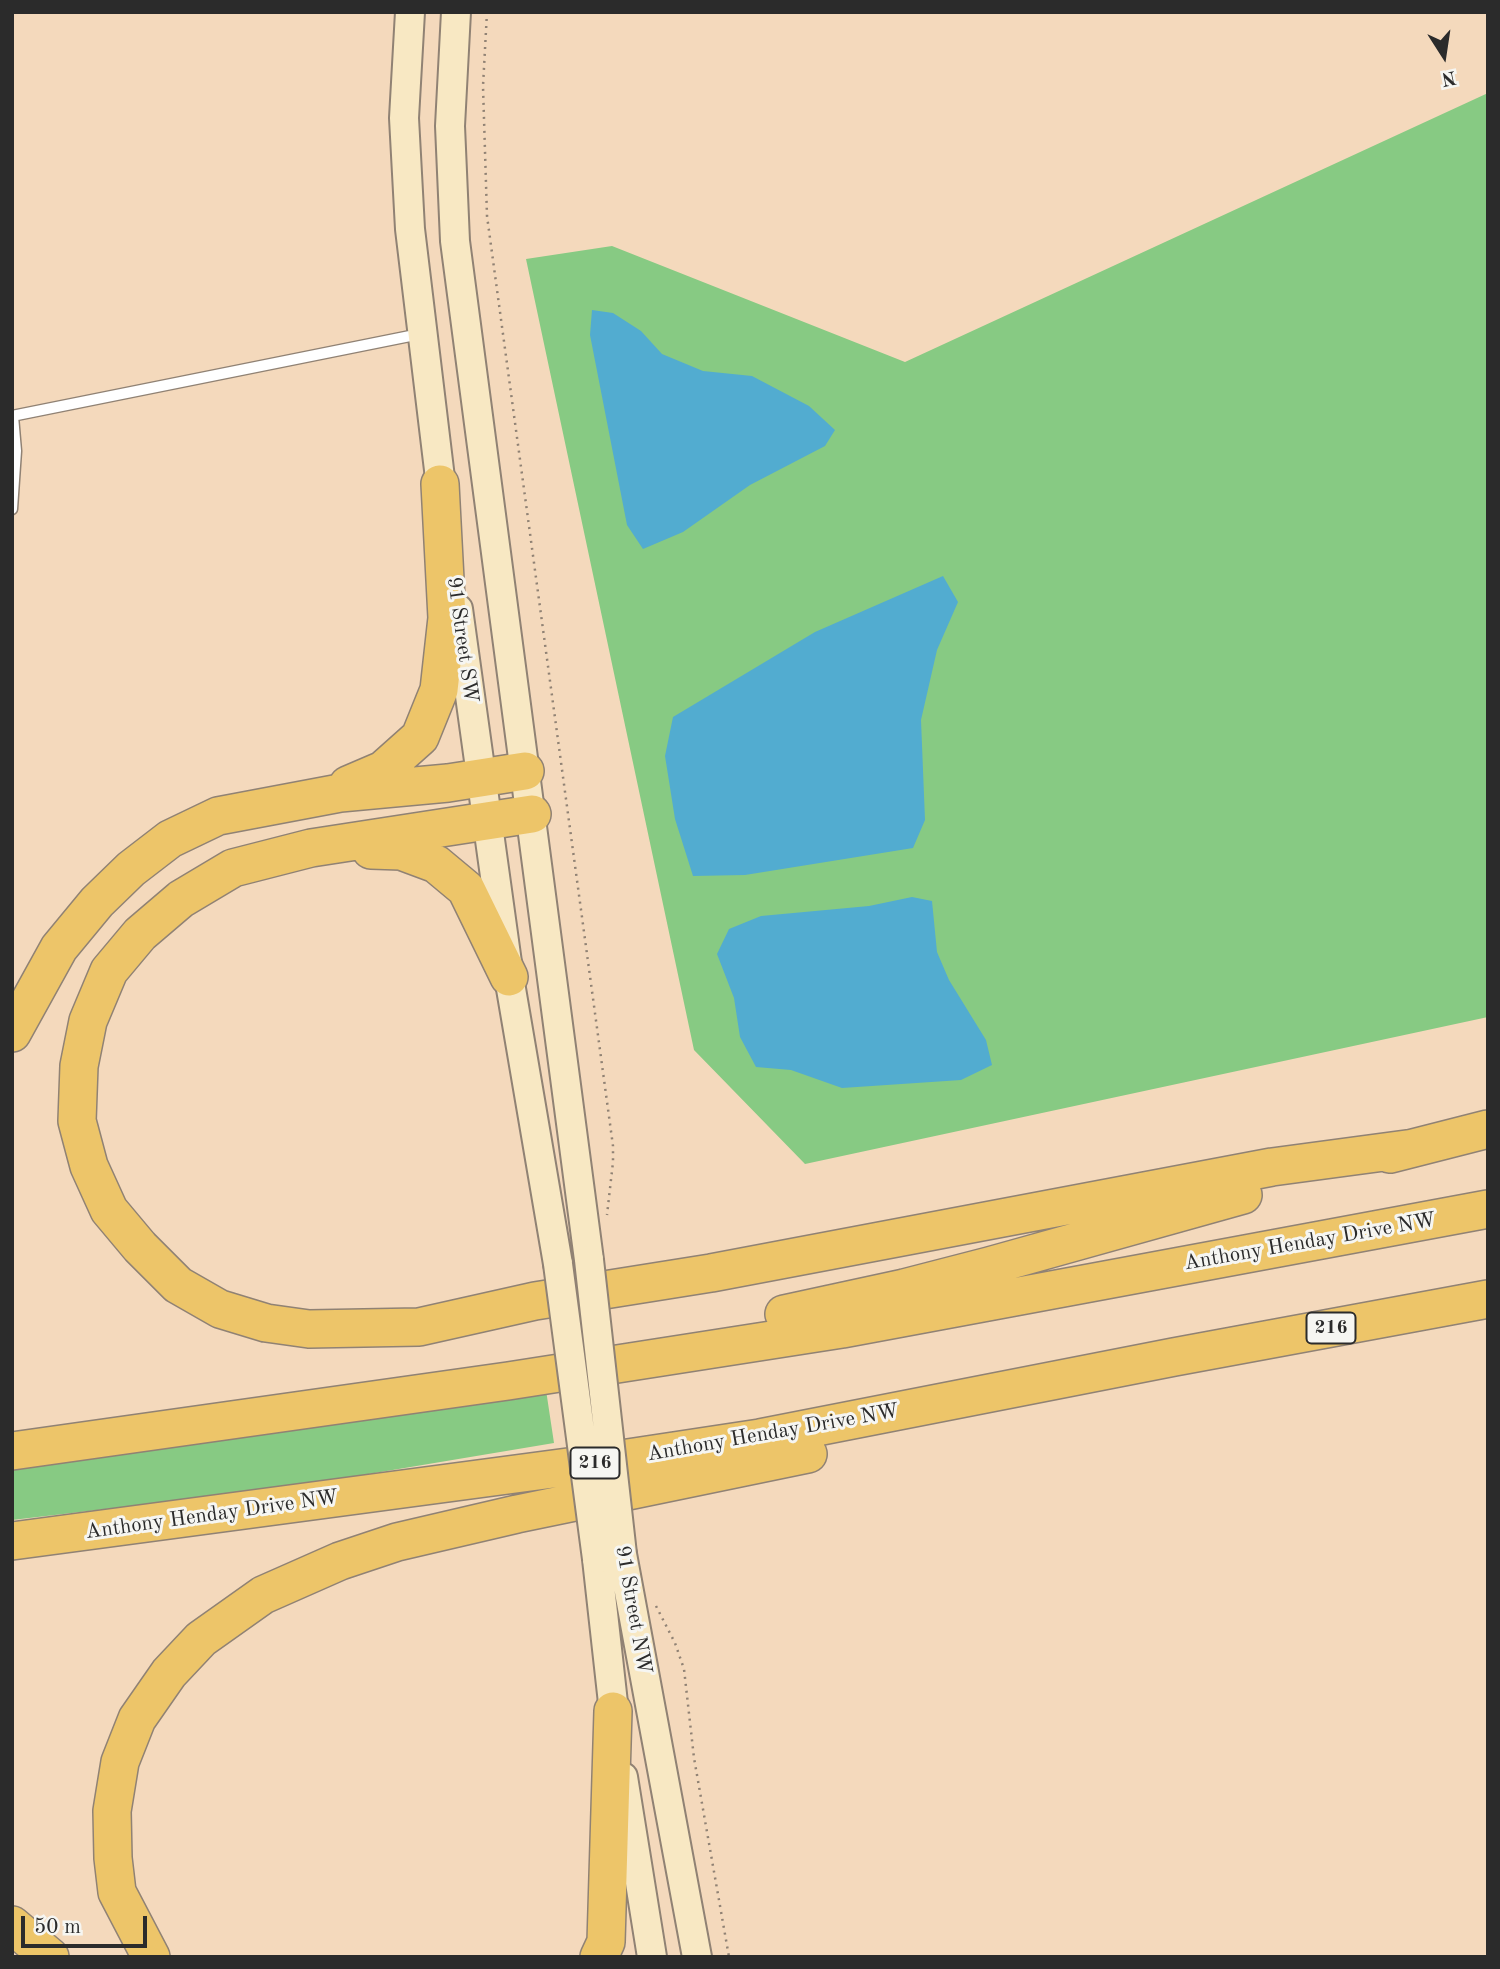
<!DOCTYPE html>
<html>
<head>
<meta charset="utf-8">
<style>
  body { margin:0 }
  #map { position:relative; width:1500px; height:1969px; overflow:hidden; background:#f4d9bc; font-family:"Old Standard TT",serif }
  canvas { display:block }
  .frame { position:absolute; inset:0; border:14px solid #2b2b2b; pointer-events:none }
  .north { position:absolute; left:1409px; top:21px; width:70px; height:70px; -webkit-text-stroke:5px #f6f6f2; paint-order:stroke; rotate:168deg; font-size:19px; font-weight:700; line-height:28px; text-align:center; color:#2b2b2b }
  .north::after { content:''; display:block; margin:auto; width:24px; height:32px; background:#2b2b2b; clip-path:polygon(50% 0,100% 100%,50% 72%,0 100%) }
  .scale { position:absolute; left:21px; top:1916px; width:126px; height:32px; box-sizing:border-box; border:4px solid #2b2b2b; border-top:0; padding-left:9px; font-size:21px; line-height:24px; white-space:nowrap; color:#2b2b2b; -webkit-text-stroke:5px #f6f6f2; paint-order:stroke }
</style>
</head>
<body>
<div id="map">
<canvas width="1500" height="1969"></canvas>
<div class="frame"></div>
<div class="north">N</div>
<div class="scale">50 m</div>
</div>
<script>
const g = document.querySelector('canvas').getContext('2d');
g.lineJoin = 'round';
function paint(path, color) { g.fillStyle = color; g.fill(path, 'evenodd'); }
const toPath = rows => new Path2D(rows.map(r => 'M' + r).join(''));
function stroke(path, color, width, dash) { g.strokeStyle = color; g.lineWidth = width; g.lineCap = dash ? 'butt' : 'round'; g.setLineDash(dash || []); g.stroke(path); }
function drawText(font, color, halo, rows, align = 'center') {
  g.font = font + ' "Old Standard TT",serif'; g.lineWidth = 6; g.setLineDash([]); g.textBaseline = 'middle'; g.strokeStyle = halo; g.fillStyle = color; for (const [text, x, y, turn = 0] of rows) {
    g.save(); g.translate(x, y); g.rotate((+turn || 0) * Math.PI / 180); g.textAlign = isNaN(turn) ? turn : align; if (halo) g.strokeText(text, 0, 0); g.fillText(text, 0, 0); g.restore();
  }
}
paint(toPath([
  [1488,93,1488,1017,805,1164,694,1050,526,259,612,246,905,362],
  [546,1390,554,1443,285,1488,12,1520,12,1462]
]), '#87ca83');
paint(toPath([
  [592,310,613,313,641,331,662,354,703,371,752,376,809,406,835,430,825,446,750,485,683,532,643,549,627,525,590,335],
  [943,576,958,602,937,650,921,720,925,820,913,848,745,875,693,876,675,819,665,756,673,717,815,632],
  [912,897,932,901,937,952,949,980,986,1040,992,1065,961,1080,842,1088,791,1070,756,1067,740,1037,734,998,717,954,729,929,761,916,869,906]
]), '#52acd0');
const service = toPath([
  [12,416,420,334],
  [12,509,16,451,13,416]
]);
const secondary = toPath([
  [410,12,404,118,410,229,443,503],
  [456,12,450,126,455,241,589,1260],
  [458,609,509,977,558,1264],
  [622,1554,697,1957],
  [597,1559,616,1730],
  [623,1777,652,1957]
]);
const motorway = toPath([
  [348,785,383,770,420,737,439,690,447,618,440,484],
  [532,814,311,848,233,868,181,899,140,934,109,971,88,1021,79,1066,77,1121,89,1166,109,1210,140,1247,178,1285,220,1309,266,1323,309,1329,419,1327,535,1301,711,1273,1272,1167,1414,1148],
  [371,850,401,851,436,864,466,889,509,977],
  [12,1033,59,948,97,902,131,869,170,839,218,816,340,793,448,783,525,771],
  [1390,1154,1488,1129],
  [784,1314,904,1288,989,1266,1243,1195],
  [12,1451,508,1381,842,1329,1488,1209],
  [12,1541,568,1467,760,1438,1174,1357,1488,1299],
  [12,1925,50,1957],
  [151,1957,117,1892,113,1858,112,1811,120,1762,137,1719,169,1673,201,1639,263,1595,340,1561,397,1542,517,1514,808,1454],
  [599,1957,606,1942,613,1711]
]);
stroke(service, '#908274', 13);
stroke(secondary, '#908274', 32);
stroke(motorway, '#908274', 40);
stroke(toPath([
  [487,12,483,86,487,216,613,1146,613,1162,607,1215],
  [656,1606,675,1643,684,1669,694,1758,729,1957]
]), '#908274', 2.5, [2, 5]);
stroke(service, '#fff', 10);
stroke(secondary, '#f8e8c3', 28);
stroke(motorway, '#edc569', 37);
const secondaryBridge = toPath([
  [589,1260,622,1554],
  [558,1264,597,1559]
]);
stroke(secondaryBridge, '#908274', 32, []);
stroke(secondaryBridge, '#f8e8c3', 28);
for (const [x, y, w] of [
  [1331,1328,49],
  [595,1463,49]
]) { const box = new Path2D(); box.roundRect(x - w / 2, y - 15.5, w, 31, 5); g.fillStyle = '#f6f6f2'; g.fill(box); stroke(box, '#2b2b2b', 2); }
drawText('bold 19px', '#2b2b2b', null, [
  ["216",1331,1328],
  ["216",595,1463]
]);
drawText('21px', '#2b2b2b', '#f6f6f2', [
  ["91 Street SW",462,640,82],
  ["Anthony Henday Drive NW",1310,1242,-10],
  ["Anthony Henday Drive NW",773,1433,-10],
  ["Anthony Henday Drive NW",212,1515,-8],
  ["91 Street NW",633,1610,80]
]);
</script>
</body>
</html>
